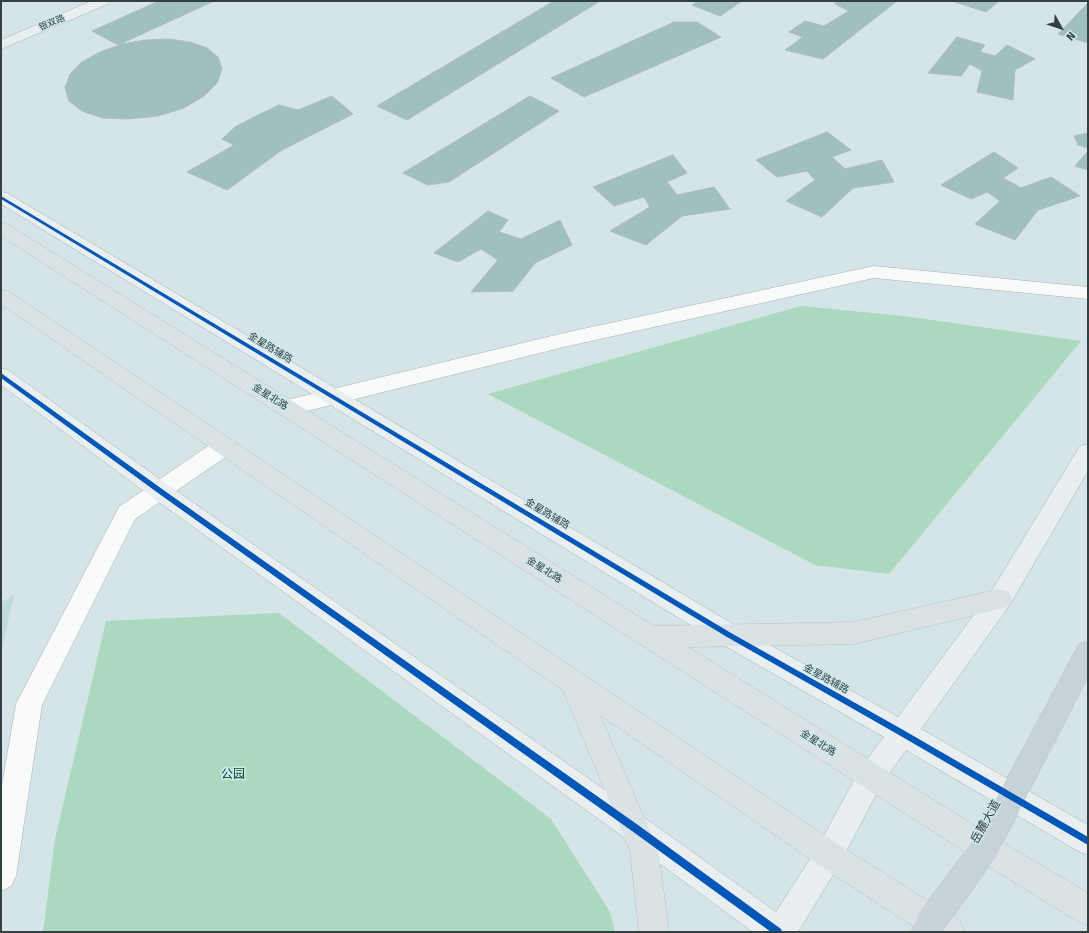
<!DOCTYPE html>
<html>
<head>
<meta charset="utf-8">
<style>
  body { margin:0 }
  #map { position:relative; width:1089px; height:933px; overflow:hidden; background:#d5e4e6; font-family:"Fira Sans",sans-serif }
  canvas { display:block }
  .frame { position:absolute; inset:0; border:2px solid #343f41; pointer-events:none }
  .north { position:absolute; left:1041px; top:8px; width:40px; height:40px; -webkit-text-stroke:3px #cee9ed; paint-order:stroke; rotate:130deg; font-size:11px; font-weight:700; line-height:16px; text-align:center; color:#343f41 }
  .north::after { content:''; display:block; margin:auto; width:14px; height:18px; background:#343f41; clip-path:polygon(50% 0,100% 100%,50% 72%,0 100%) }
</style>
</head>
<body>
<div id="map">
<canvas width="1089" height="933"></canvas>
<div class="frame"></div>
<div class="north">N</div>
</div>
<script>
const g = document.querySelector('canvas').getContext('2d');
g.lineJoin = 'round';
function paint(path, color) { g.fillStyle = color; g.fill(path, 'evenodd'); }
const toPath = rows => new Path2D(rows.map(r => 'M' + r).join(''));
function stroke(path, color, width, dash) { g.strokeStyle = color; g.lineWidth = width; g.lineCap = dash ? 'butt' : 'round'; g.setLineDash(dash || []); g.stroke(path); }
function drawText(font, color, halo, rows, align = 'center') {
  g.font = font + ' "Fira Sans","Noto Sans SC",sans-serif'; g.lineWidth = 3; g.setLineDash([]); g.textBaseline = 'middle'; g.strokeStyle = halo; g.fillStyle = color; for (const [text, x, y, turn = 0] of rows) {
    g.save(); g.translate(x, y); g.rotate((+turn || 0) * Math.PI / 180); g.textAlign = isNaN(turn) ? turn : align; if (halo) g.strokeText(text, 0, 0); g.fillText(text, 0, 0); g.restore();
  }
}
paint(toPath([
  [14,594,1,653,1,603]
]), '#c0dade');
paint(toPath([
  [801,306,903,316,1081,341,889,574,815,565,488,394],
  [279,613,551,819,610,912,615,932,43,932,55,839,106,621]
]), '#abd9c0');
const building = toPath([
  [159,1,214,1,118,45,92,31,159,1],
  [554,1,600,1,407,120,377,106,554,1],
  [698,1,742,1,720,16,692,5,698,1],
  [837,1,897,1,823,59,785,50,803,37,789,32,805,21,824,26,849,11,835,4,837,1],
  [952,1,999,1,986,12,952,1],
  [1088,3,1088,43,1058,34,1088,3],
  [674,22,697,22,721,37,584,97,551,78,674,22],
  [957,37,985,45,980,52,995,56,1007,45,1035,59,1015,70,1013,100,977,92,982,71,970,64,961,76,928,73,957,37],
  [169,39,190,42,207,48,218,57,222,69,217,83,204,96,184,108,158,116,129,119,103,118,82,111,69,101,65,88,70,74,82,62,100,52,122,44,145,40,169,39],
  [332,96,353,114,282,150,227,190,187,172,234,145,222,139,235,127,256,116,279,105,298,110,332,96],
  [530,96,559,111,449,182,428,185,403,173,530,96],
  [827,132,851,150,832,157,845,169,882,160,894,182,853,188,822,217,786,201,815,180,807,171,777,177,756,160,827,132],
  [1088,133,1088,148,1078,145,1074,136,1088,133],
  [1088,151,1088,170,1075,166,1088,151],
  [994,152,1018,168,1003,178,1021,188,1051,177,1080,196,1038,210,1015,240,975,224,1000,201,987,192,971,199,941,185,994,152],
  [673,155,687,173,667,182,677,195,714,187,730,209,682,216,646,245,610,231,650,207,644,197,614,206,593,187,673,155],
  [488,211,508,220,499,232,521,239,560,220,572,245,535,263,513,291,471,292,498,260,481,249,458,262,434,253,488,211]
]);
paint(building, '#a0c0bd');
stroke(building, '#aebbba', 1);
const street = toPath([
  [874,266,1088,287,1088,299,874,278,564,347,287,416,280,413,277,408,280,403,287,400,564,333,874,266],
  [225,438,233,440,236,446,233,452,135,519,42,705,16,876,11,886,1,891,1,791,16,704,20,696,119,507,217,440,225,438]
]);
const secondary = toPath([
  [91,1,110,1,108,4,1,49,1,40,91,1],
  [1,192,7,193,738,627,898,717,991,592,1080,446,1088,444,1088,471,1009,606,921,729,1088,825,1088,855,1078,851,906,750,881,785,839,865,798,932,753,932,625,838,152,497,1,385,1,368,8,370,168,485,645,818,776,912,819,845,861,767,884,737,720,643,1,204,1,192]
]);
const primary = toPath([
  [1,222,7,224,654,626,854,622,1000,589,1009,592,1012,599,1009,606,1000,609,854,644,688,647,995,838,1088,893,1088,925,1077,921,975,858,1,236,1,222],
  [1,289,8,291,839,845,960,921,964,932,922,932,819,865,600,715,658,850,669,932,639,932,630,850,563,690,1,304,1,289]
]);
const highway = toPath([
  [1088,641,1088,677,995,858,942,932,911,932,921,910,975,838,1079,644,1088,641]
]);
stroke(street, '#a5b1b3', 1);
stroke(secondary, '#a5b1b3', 1);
stroke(primary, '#b8c1c2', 1);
stroke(highway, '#b8c1c2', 1);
paint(street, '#f9fbfb');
paint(secondary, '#e9eef0');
paint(primary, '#dae2e6');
paint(highway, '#c7d2d8');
paint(toPath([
  [1,196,731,633,905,731,1088,837,1088,845,899,735,727,637,1,199,1,196],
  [1,373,162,489,638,825,781,929,782,932,771,932,632,831,158,493,1,378,1,373]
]), '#0057b8');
drawText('9px', '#343f41', '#cee9ed', [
  ["银双路",52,23,-23]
]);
drawText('10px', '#343f41', '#cee9ed', [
  ["金星路辅路",270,348,31],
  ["金星北路",270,397,32],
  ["金星路辅路",547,514,31],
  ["金星北路",544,570,32],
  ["金星路辅路",826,679,29],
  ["金星北路",818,743,32]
]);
drawText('12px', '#004825', '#cee9ed', [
  ["公园",233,775]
]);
drawText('12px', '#343f41', '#cee9ed', [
  ["岳麓大道",986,822,-61]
]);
</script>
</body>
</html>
